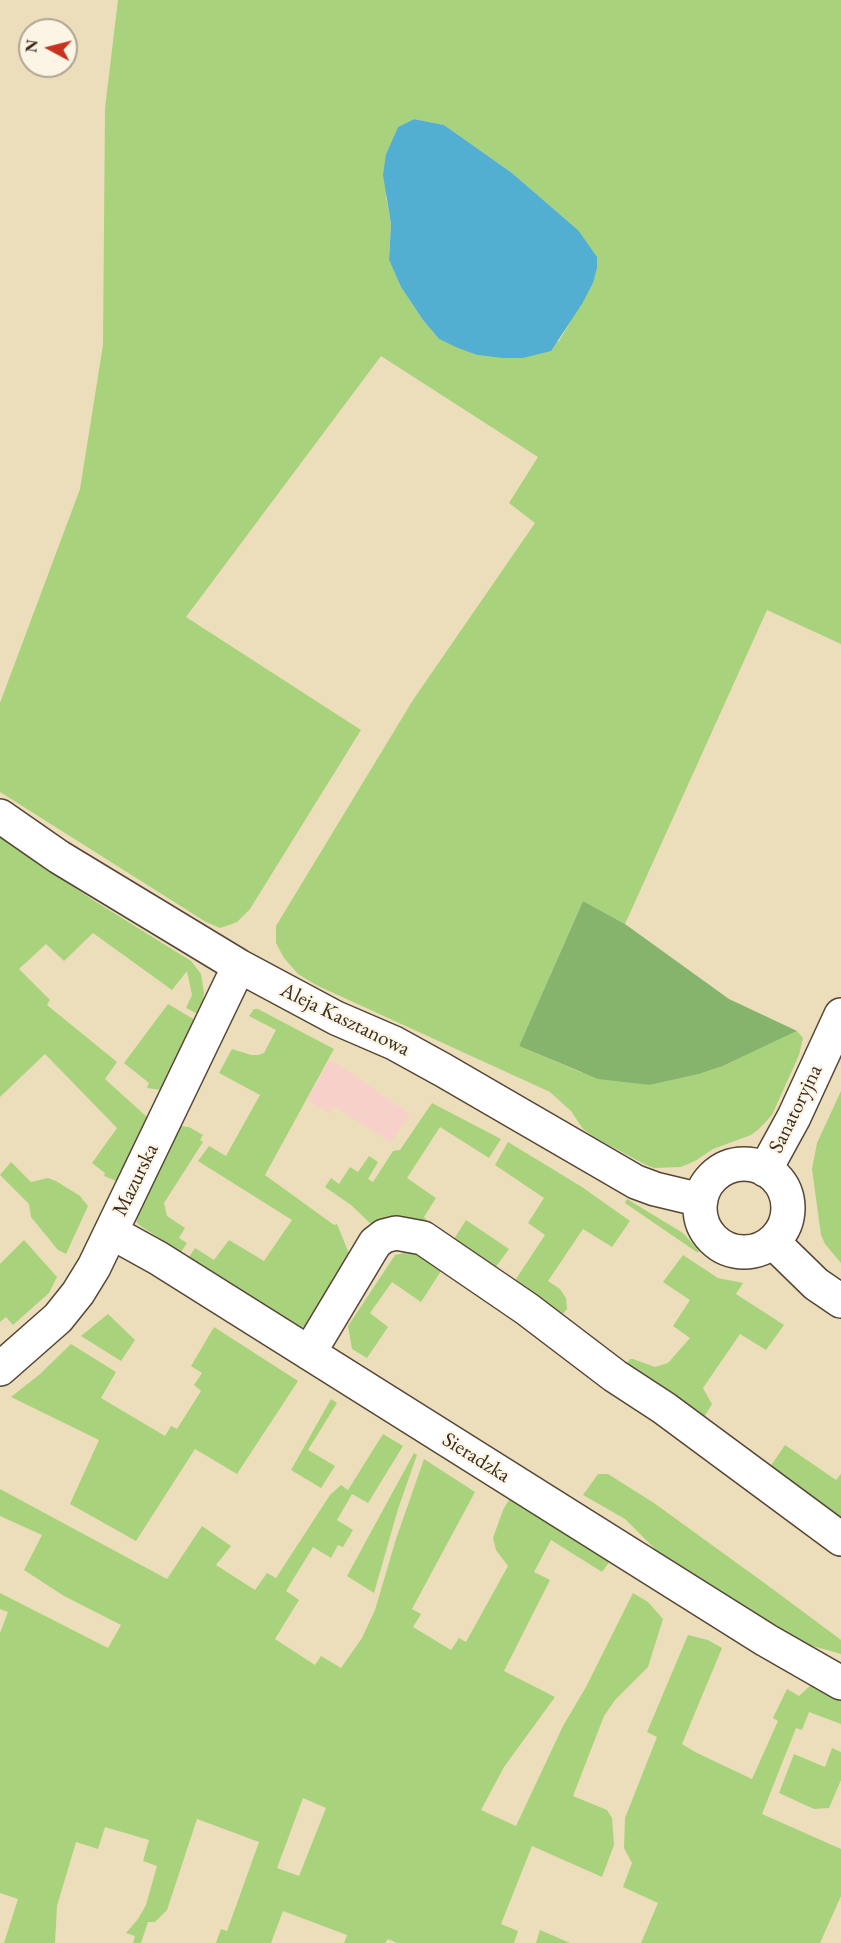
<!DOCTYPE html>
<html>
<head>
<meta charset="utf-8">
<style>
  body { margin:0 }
  #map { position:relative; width:841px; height:1943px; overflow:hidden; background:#ecdebb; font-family:"EB Garamond",serif }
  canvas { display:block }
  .north { position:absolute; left:18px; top:18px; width:60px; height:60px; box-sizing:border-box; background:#fcf5e5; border:2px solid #afa495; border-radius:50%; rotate:277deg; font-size:16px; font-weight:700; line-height:24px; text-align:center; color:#3b2a1e }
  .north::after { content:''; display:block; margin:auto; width:21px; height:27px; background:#c8321e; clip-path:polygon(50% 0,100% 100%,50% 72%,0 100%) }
</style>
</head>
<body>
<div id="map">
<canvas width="841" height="1943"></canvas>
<div class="north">N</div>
</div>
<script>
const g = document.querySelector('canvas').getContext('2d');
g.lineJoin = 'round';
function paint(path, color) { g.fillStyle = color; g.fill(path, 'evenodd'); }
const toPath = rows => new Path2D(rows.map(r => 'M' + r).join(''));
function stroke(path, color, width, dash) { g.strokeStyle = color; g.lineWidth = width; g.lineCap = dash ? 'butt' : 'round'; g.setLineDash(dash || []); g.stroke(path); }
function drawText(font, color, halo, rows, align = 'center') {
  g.font = font + ' "EB Garamond",serif'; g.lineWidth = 4.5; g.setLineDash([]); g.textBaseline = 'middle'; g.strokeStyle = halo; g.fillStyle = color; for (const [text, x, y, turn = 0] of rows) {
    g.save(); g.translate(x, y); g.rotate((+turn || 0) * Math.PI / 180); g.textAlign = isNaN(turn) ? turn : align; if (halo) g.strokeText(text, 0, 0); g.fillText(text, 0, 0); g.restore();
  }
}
paint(toPath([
  [330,1059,410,1114,391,1143,334,1106,329,1113,307,1100]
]), '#f7d0c9');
paint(toPath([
  [118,0,841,0,841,644,767,610,625,924,583,901,519,1046,580,1072,650,1085,699,1074,723,1066,797,1031,803,1038,799,1055,772,1115,759,1129,751,1135,713,1149,695,1161,681,1167,654,1168,646,1165,594,1137,583,1129,571,1111,550,1092,316,985,298,974,284,958,276,943,276,926,413,700,535,523,509,503,538,457,381,356,186,617,361,730,250,909,237,922,229,925,220,928,206,922,0,792,0,703,80,489,103,345,105,108],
  [414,119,444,125,512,173,578,230,593,283,559,341,523,358,477,355,439,339,423,320,401,287,389,260,391,224,386,197,386,154,398,127],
  [0,837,93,900,191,961,201,974,204,993,202,1007,198,1014,186,1008,192,995,187,971,172,990,93,933,64,961,46,944,19,969,50,1000,47,1005,117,1062,105,1079,147,1117,116,1181,104,1176,105,1173,92,1163,117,1128,45,1054,0,1097],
  [168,1004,195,1020,161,1090,147,1088,149,1083,124,1063],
  [254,1009,258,1009,334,1049,265,1175,334,1225,337,1224,352,1261,314,1322,301,1328,189,1257,195,1248,214,1260,229,1240,264,1261,292,1220,198,1161,209,1146,226,1156,260,1095,219,1073,232,1049,251,1055,258,1055,264,1053,276,1030,249,1016],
  [841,1091,841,1263,825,1244,821,1235,812,1169,817,1143],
  [432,1103,501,1139,489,1158,440,1127,407,1178,436,1198,424,1217,426,1219,422,1226,373,1226,351,1205,325,1187,331,1178,339,1184,350,1167,358,1172,369,1156,378,1162,368,1179,373,1182,393,1151,400,1150],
  [180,1126,189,1127,203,1135,200,1140,203,1142,164,1203,167,1216,185,1228,179,1238,187,1243,181,1252,142,1227,137,1223,136,1217],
  [508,1142,582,1187,630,1221,612,1247,583,1229,548,1281,560,1289,566,1298,567,1309,562,1315,514,1282,545,1235,528,1223,544,1198,495,1165],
  [11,1162,31,1182,48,1178,56,1181,80,1196,88,1206,66,1254,58,1250,31,1217,29,1204,0,1175],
  [627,1199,683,1233,699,1251,698,1253,625,1203],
  [466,1220,509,1249,495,1268,454,1239],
  [24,1240,57,1277,49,1293,13,1325,6,1317,0,1322,0,1264],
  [418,1250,443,1268,421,1302,392,1282,370,1313,388,1327,367,1358,352,1349,348,1326,395,1255],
  [683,1255,718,1278,743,1283,736,1294,784,1325,766,1350,740,1334,703,1388,712,1404,703,1419,627,1363,630,1359,633,1359,655,1367,668,1363,690,1338,673,1326,690,1300,663,1282],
  [108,1314,135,1340,121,1361,81,1336],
  [214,1327,298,1381,237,1474,195,1449,136,1541,70,1504,99,1440,11,1397,40,1374,71,1344,116,1372,101,1398,165,1436,171,1426,177,1429,201,1391,194,1385,202,1373,191,1366],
  [331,1399,337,1403,308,1450,335,1466,321,1488,291,1470],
  [383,1434,403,1446,368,1503,352,1494,337,1520,353,1530,343,1547,338,1545,331,1558,313,1547,286,1591,299,1600,275,1639,315,1665,321,1656,341,1668,362,1638,375,1610,396,1539,424,1459,475,1492,412,1609,421,1614,413,1627,451,1650,459,1638,466,1642,508,1566,496,1550,493,1538,503,1510,510,1498,610,1561,602,1572,551,1540,534,1572,550,1580,504,1671,555,1697,504,1767,481,1810,516,1826,563,1726,586,1687,633,1593,648,1602,663,1619,648,1667,615,1700,604,1716,573,1796,607,1810,612,1818,614,1845,602,1877,532,1846,501,1924,518,1931,514,1943,397,1943,388,1939,385,1943,344,1943,347,1935,283,1911,271,1943,216,1943,221,1929,227,1931,259,1842,197,1819,167,1910,155,1922,148,1922,141,1943,133,1943,135,1936,126,1933,138,1919,146,1905,157,1866,143,1861,149,1840,105,1827,98,1849,76,1842,57,1906,55,1943,4,1943,18,1899,0,1893,0,1633,8,1612,0,1609,0,1593,108,1648,121,1625,64,1596,24,1570,42,1535,0,1516,0,1489,167,1579,202,1526,231,1546,216,1565,255,1590,267,1573,276,1578,330,1495,341,1485,348,1490],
  [303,1798,326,1808,299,1876,277,1868],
  [785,1445,836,1480,841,1474,841,1520,770,1467],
  [414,1453,417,1455,398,1509,374,1593,347,1576],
  [598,1474,608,1474,654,1503,774,1590,841,1640,841,1654,802,1643,657,1551,625,1519,583,1495],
  [688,1635,708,1640,722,1648,682,1744,695,1752,752,1779,778,1721,773,1718,787,1689,799,1696,811,1685,841,1700,841,1724,809,1712,802,1730,796,1728,762,1814,841,1849,841,1896,820,1943,641,1943,658,1903,623,1887,632,1863,624,1848,625,1818,657,1737,647,1732],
  [832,1748,841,1752,841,1780,829,1808,814,1809,779,1793,794,1754,825,1767],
  [540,1930,570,1943,536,1943]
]), '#a9d27d');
paint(toPath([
  [583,901,625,924,729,999,797,1031,723,1066,699,1074,650,1085,598,1079,519,1046]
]), '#86b46c');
paint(toPath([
  [414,119,444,125,512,173,578,230,597,257,597,268,593,283,582,304,551,351,523,358,503,358,477,355,458,348,439,339,423,320,401,287,389,260,391,224,383,175,386,154,398,127]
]), '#53afd1');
const minor = toPath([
  [0,816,59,857,239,966,336,1018,394,1043,443,1070,636,1182,655,1189,701,1200],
  '700 1208a44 44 0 1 1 88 0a44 44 0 1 1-88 0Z',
  [765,1170,794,1117,841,1015],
  [111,1232,158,1258,766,1640,841,1683],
  [773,1242,816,1284,841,1301],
  [309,1353,375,1243,384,1236,396,1233,423,1238,527,1309,615,1376,664,1408,841,1539],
  [0,1369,58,1318,78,1293,94,1267,239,966]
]);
stroke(minor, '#564536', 36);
stroke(minor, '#fff', 33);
drawText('21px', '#3b2a1e', '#fcf5e5', [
  ["Aleja Kasztanowa",345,1020,26],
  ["Sanatoryjna",796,1109,-64],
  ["Mazurska",136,1180,-64],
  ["Sieradzka",476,1458,32]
]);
</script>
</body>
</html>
